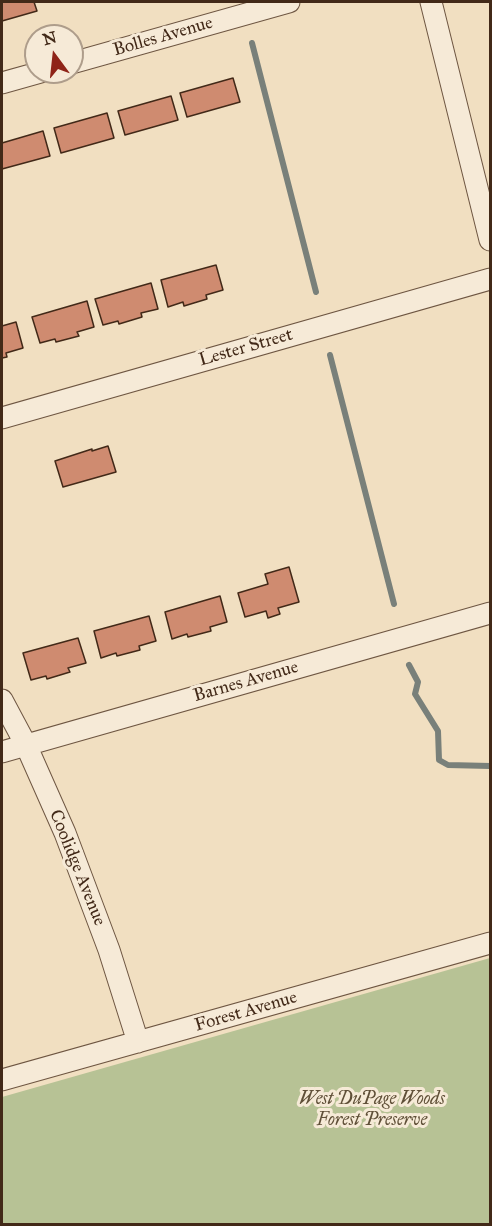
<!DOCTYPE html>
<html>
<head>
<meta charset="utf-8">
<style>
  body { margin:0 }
  #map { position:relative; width:492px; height:1226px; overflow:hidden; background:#f1dfc1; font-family:"IM FELL Great Primer",serif }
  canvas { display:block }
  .frame { position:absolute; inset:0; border:3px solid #422918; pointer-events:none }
  .north { position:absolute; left:24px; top:24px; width:60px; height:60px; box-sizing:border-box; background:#f6ead7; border:2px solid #ae9d8b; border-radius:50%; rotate:345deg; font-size:16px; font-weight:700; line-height:24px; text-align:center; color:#422918 }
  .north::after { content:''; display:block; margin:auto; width:21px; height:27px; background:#8f2418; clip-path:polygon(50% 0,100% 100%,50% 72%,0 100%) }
</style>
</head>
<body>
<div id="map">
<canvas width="492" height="1226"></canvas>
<div class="frame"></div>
<div class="north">N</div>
</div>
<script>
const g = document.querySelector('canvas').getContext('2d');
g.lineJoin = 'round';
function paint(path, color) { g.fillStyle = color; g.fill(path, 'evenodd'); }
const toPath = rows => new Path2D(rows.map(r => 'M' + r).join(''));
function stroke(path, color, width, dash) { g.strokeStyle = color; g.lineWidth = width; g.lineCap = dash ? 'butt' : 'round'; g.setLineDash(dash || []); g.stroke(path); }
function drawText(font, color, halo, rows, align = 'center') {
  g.font = font + ' "IM FELL Great Primer",serif'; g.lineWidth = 6; g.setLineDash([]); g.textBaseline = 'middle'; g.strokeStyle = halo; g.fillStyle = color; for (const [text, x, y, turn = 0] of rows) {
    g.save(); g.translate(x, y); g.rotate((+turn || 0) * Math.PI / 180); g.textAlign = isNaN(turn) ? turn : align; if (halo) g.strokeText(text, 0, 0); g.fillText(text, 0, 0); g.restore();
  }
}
paint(toPath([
  [490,958,490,1224,2,1224,2,1097]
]), '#b7c295');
stroke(toPath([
  [252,43,316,292],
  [330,355,394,604],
  [409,665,418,682,415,694,438,731,439,760,448,765,490,766]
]), '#79807a', 6);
const building = toPath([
  [2,2,34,2,37,11,2,21,2,2],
  [233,78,240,102,187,117,180,93,233,78],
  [171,96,178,120,125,135,118,111,171,96],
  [107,113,114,138,61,153,54,128,107,113],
  [43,131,50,156,2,169,2,143,43,131],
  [216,265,223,290,206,295,207,299,184,306,183,302,168,307,161,280,216,265],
  [151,283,158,309,141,313,142,317,119,324,118,321,103,325,95,299,151,283],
  [87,301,94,327,77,332,79,336,56,342,55,339,40,343,32,317,87,301],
  [16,322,23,348,6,353,7,357,2,358,2,326,16,322],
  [108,446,116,472,63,487,55,461,92,449,92,451,108,446],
  [289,567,299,602,278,608,280,614,268,618,266,611,245,617,238,593,268,584,265,574,289,567],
  [220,596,227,622,210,627,211,631,188,637,187,634,172,639,165,612,220,596],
  [149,616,156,641,139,646,140,650,117,656,116,653,101,658,94,631,149,616],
  [78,638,86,663,68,668,70,672,47,679,46,676,31,680,23,653,78,638]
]);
paint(building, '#cf8b70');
stroke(building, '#422918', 1.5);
const minor = toPath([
  [431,2,490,240],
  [72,63,289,2],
  [2,83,41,72],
  [2,418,490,279],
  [2,700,26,745,65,833,109,950,138,1042],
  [2,752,490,613],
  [2,1080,490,943]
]);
stroke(minor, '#6e5642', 23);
stroke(minor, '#f6ead7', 21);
drawText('18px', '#422918', '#f6ead7', [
  ["Bolles Avenue",163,37,-16],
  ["Lester Street",246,348,-16],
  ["Barnes Avenue",246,682,-16],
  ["Coolidge Avenue",77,868,68],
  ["Forest Avenue",246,1012,-16]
]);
drawText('italic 18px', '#5f4f37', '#f6ead7', [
  ["West DuPage Woods",372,1100],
  ["Forest Preserve",372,1121]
]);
</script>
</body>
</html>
